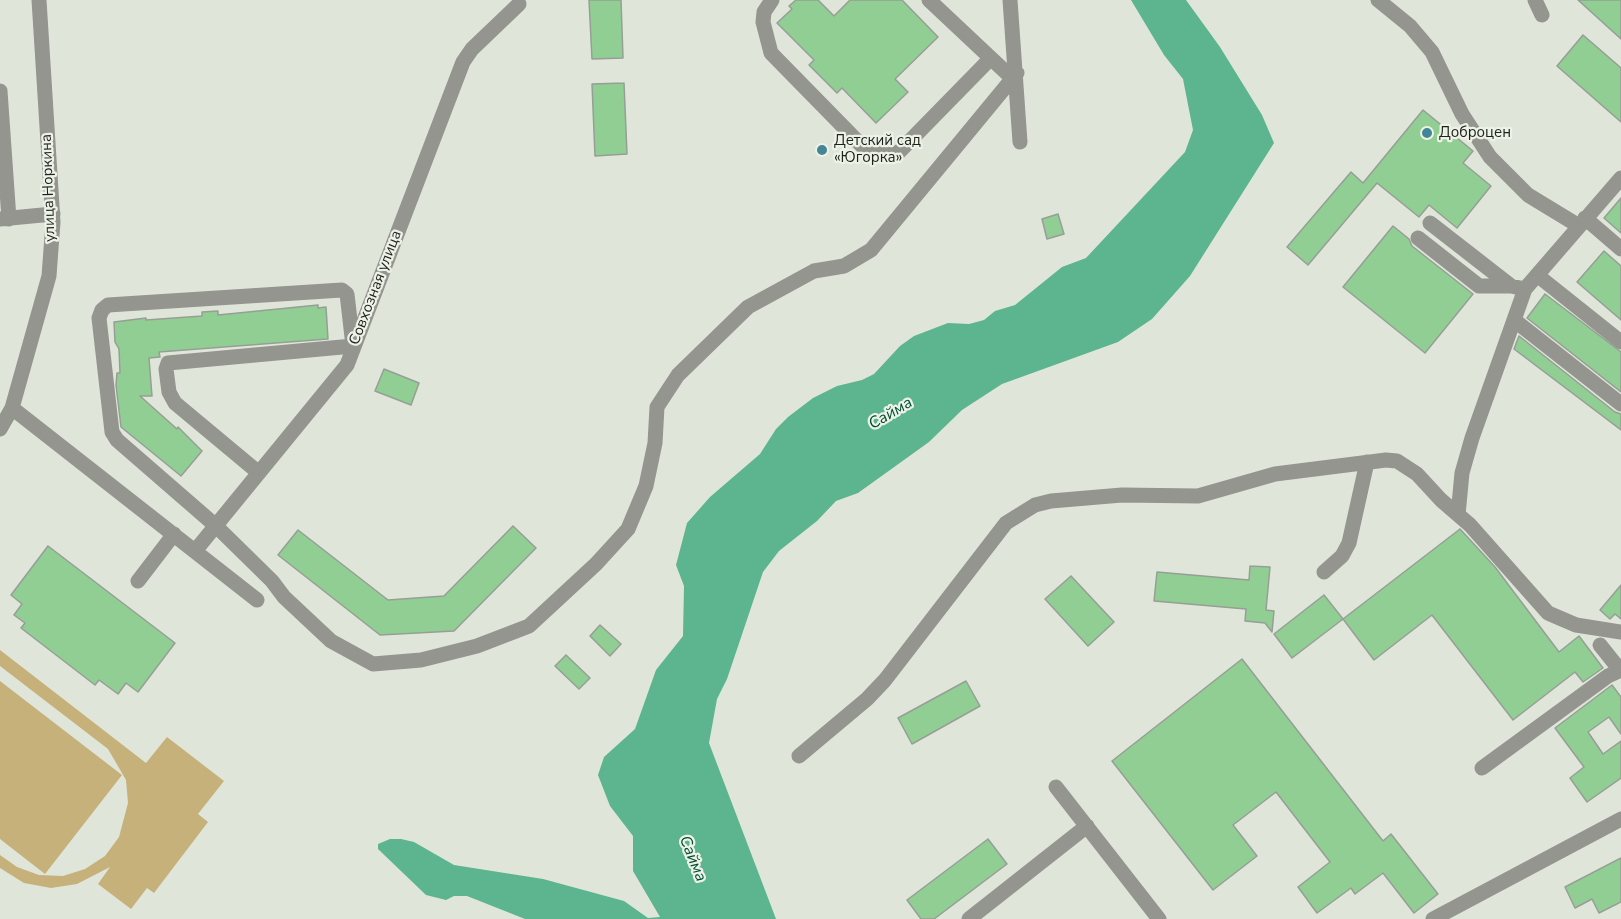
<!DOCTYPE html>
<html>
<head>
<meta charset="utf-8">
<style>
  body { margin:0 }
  canvas { display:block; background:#e0e5da }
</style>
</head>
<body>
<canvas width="1621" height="919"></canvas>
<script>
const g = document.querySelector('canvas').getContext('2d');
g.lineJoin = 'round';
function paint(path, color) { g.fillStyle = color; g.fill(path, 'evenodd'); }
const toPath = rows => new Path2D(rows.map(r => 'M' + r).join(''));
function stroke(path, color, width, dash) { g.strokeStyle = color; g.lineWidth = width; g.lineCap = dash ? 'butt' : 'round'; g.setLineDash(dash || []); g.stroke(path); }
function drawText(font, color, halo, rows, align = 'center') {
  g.font = font + ' "Nunito Sans",sans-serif'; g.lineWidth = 4.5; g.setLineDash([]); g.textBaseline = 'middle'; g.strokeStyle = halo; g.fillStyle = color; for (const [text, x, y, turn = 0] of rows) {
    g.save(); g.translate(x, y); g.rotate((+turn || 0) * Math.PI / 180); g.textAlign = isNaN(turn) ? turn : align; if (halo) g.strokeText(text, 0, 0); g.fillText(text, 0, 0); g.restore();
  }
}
paint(toPath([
  [0,650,146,763,167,737,224,781,198,814,208,822,154,893,147,888,131,909,98,884,110,867,77,884,51,888,24,883,0,868,0,855,17,867,39,875,63,876,85,869,105,856,119,837,128,803,126,780,108,749,0,666],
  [0,681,122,775,45,874,0,839]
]), '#c6b17a');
paint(toPath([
  [1131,0,1186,0,1220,47,1262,115,1274,143,1190,276,1152,319,1118,342,1002,384,962,410,929,442,858,493,836,501,817,521,779,551,763,572,727,679,717,699,709,743,776,919,525,919,467,896,454,896,446,900,426,895,378,849,378,844,390,839,401,839,414,842,454,865,543,879,624,901,648,918,660,917,633,871,633,836,610,806,598,775,604,757,635,729,656,670,683,636,684,586,676,565,687,523,710,497,760,454,776,429,788,417,813,398,837,386,862,380,874,374,900,346,914,336,948,323,969,324,984,320,995,311,1015,305,1062,267,1086,258,1185,152,1193,130,1183,79,1164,55]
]), '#5cb58f');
const building = toPath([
  [589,0,621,0,623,58,592,59,589,0],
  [796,0,818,0,834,16,850,0,902,0,938,37,895,79,908,92,876,123,842,88,837,93,809,65,814,60,777,23,792,9,789,6,796,0],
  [1578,0,1621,0,1621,39,1578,0],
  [1583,35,1621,68,1621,122,1557,66,1583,35],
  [624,83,627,154,595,156,592,84,624,83],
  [1423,110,1473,151,1463,163,1491,186,1457,228,1429,205,1419,217,1377,183,1308,265,1287,247,1351,172,1363,183,1423,110],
  [1621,198,1621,233,1604,218,1621,198],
  [1058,214,1064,234,1047,239,1042,219,1058,214],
  [1393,226,1409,239,1412,246,1473,294,1425,353,1343,287,1393,226],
  [1604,251,1621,266,1621,320,1577,282,1604,251],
  [1545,294,1621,352,1621,392,1527,318,1545,294],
  [318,305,318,308,326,307,328,339,159,352,160,357,149,358,152,396,140,396,177,429,178,427,202,451,181,476,121,427,116,385,117,373,120,373,119,349,115,342,114,322,146,318,146,320,202,316,202,312,218,311,218,315,318,305],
  [1519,336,1615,412,1621,414,1621,430,1514,349,1519,336],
  [384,369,419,383,411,405,375,391,384,369],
  [513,526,536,548,454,631,380,635,278,555,298,530,388,600,444,596,513,526],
  [1460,529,1495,567,1559,652,1579,636,1603,668,1583,682,1575,672,1513,720,1432,615,1374,660,1343,619,1460,529],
  [48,546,175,643,138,692,126,683,118,694,99,680,95,685,21,628,25,623,14,615,22,604,11,595,48,546],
  [1250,566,1270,567,1266,610,1274,611,1272,632,1265,623,1245,621,1246,609,1154,601,1157,572,1249,580,1250,566],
  [1071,576,1114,622,1088,646,1045,599,1071,576],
  [1621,585,1621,619,1615,614,1610,619,1600,610,1621,585],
  [1324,595,1343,619,1292,658,1274,634,1324,595],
  [600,625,621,644,610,656,590,636,600,625],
  [566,655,590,678,579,689,555,666,566,655],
  [1242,659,1383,841,1391,834,1438,894,1414,913,1383,873,1355,894,1351,888,1317,913,1298,887,1330,862,1276,792,1233,825,1257,856,1213,890,1112,761,1242,659],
  [966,681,980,706,912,744,898,718,966,681],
  [1612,685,1621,697,1621,734,1609,717,1588,732,1603,754,1621,741,1621,778,1587,802,1570,778,1584,767,1555,728,1612,685],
  [988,839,1007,864,934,919,921,919,907,900,988,839],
  [1621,858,1621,902,1599,913,1592,899,1575,908,1565,887,1621,858]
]);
paint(building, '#91ce93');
stroke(building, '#969f96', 1.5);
stroke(toPath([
  [39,0,53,222,49,276,12,408,257,600],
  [772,0,764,12,763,22,771,53,868,152,889,155,899,152,991,58],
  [929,0,1012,78],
  [1010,0,1020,142],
  [1378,0,1410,26,1432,52,1462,114,1490,157,1528,195,1579,226],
  [1535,0,1542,15],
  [0,91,9,219],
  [1585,218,1621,249],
  [0,219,53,214],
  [1430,223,1511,286,1525,289,1621,178],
  [1418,238,1479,286,1511,286],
  [1537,275,1621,342],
  [1514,320,1621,404],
  [0,429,12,408],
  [259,473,175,403,169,392,166,369,168,363,353,346,347,294,342,290,108,305,102,310,99,318,112,432,117,440,216,526,272,581,284,597,331,641,373,664,421,660,477,646,529,626,596,564,628,529,646,486,655,443,657,407,678,375,748,307,814,271,844,266,871,250,1017,73],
  [1458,515,1462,473,1472,438,1525,289],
  [195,551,347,365,463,62,472,49,519,4],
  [1324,572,1342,556,1349,543,1367,462],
  [138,581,174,534],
  [1600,645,1620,670],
  [799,756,867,699,885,680,1006,523,1035,505,1051,501,1122,495,1198,496,1275,474,1386,460,1397,461,1417,474,1441,500,1470,525,1548,613,1576,625,1621,632],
  [1482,768,1608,676,1621,670],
  [1056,787,1159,919],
  [969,919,1087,826],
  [1433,919,1621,819]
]), '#959590', 15);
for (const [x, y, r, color] of [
  [1427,133,6,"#448598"],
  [822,150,6,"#448598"]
]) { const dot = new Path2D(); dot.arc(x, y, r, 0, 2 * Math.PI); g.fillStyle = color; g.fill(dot); stroke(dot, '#edf2e7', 2); }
drawText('15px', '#1e201c', '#edf2e7', [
  ["Доброцен",1439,133],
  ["Детский сад",834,141],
  ["«Югорка»",834,158]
], 'left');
drawText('15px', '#1e201c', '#edf2e7', [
  ["улица Норкина",49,188,-92],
  ["Совхозная улица",376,288,-69]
]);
drawText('italic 16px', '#004d35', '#edf2e7', [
  ["Сайма",891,414,-31],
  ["Сайма",692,859,68]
]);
</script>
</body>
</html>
